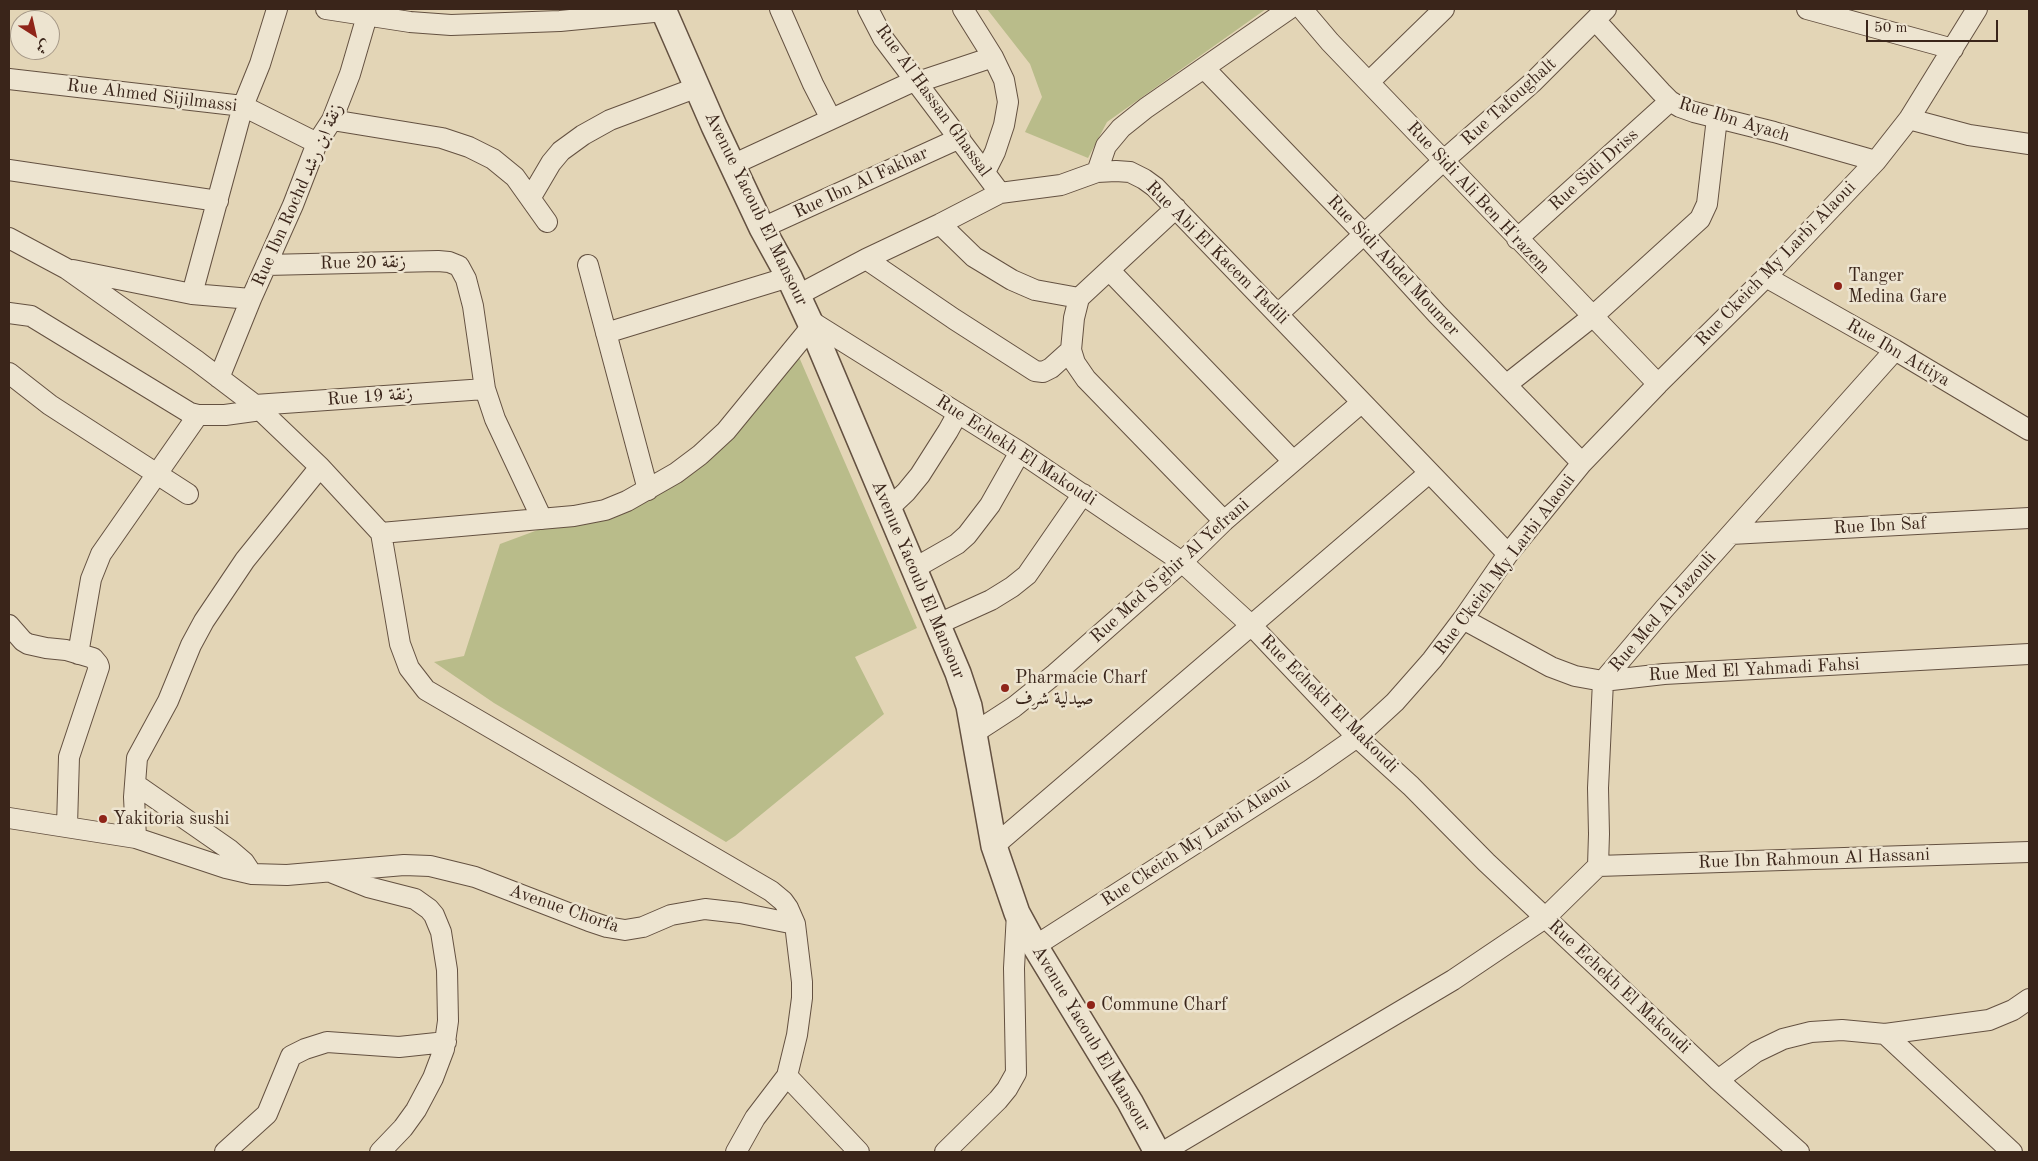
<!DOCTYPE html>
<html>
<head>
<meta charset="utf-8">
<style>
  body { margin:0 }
  #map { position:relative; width:2038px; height:1161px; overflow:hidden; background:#e3d5b6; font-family:"Old Standard TT",Amiri,serif }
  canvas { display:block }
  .frame { position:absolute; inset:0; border:10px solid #3a251a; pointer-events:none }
  .north { position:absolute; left:10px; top:10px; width:50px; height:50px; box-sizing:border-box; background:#ede4d0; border:1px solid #a59887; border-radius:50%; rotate:145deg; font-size:14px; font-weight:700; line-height:20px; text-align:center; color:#3a251a }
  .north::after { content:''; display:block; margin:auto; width:18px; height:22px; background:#8f2418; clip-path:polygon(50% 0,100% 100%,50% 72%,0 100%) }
  .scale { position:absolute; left:1866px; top:20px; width:132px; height:22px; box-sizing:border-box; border:2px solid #3a251a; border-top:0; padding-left:6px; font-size:15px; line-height:18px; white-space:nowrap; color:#3a251a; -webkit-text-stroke:4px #ede4d0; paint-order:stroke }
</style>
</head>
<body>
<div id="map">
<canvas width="2038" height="1161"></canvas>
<div class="frame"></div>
<div class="north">ش</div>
<div class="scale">50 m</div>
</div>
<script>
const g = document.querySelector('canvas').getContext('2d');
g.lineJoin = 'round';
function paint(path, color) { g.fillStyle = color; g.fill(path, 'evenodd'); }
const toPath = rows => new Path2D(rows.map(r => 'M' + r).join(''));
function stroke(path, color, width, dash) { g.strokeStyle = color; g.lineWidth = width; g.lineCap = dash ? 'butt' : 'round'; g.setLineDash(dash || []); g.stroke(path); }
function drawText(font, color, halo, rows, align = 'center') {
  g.font = font + ' "Old Standard TT",Amiri,serif'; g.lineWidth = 5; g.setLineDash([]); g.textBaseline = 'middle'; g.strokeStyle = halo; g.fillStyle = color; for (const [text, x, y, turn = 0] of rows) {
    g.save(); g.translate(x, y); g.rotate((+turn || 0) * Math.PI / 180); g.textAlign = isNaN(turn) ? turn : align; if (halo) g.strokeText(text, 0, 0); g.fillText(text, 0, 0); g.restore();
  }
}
paint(toPath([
  [987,9,1266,9,1107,122,1088,158,1025,132,1042,97,1030,64],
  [799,357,917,628,855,657,884,714,735,836,726,842,494,703,434,662,464,656,500,544,686,475]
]), '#b9bc8a');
const minor = toPath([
  [326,9,410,22,451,25,560,21,664,11],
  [780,9,813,84,831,119],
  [868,9,883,38,1000,193],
  [963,9,993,57,1004,80,1008,102,1004,125,995,152,985,172],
  [1302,9,1330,42,1658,384],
  [1807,9,1953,49],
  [1595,20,1661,92,1670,101,1680,107,1694,112,1774,132,1876,161],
  [1204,68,1364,234,1437,314,1582,463],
  [9,79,243,106,317,143],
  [1369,82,1444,9],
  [915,83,993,57],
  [1909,119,1969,135,2029,144],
  [332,120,442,138,469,147,493,159,515,177,547,222],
  [732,165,914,81],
  [9,170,218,201],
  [1097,172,1106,146,1121,128,1146,108,1289,9],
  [531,197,551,163,561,151,583,135,610,120,698,87],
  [1176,208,1079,298,1074,318,1071,350,1075,363,1086,379,1224,521],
  [940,224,974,257,1012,280,1035,290,1079,298],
  [762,228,960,138],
  [9,238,67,269,197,361,255,405,320,467,381,533,400,644,409,668,426,690,771,891,783,901,788,908,795,924,802,982,802,998,797,1035,787,1076,755,1118,736,1152],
  [1517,239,1670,101],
  [866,259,954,319,1035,371,1043,372,1051,368,1071,350],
  [266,265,438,261,449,262,459,266,466,279,473,306,485,389,495,419,542,519],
  [588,265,648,490],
  [73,270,192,294,251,299],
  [1110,271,1293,461],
  [1766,277,1895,350,2029,430],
  [192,294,243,106,260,64,277,9],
  [798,295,866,259,940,224,1000,193,1061,185,1097,172,1116,171,1130,172,1144,179,1155,187,1508,554],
  [9,313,31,316,190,413,198,415,225,415,261,410],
  [1278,314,1443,161,1533,82,1606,9],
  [809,320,1020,452,1182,562,1252,626,1357,737,1411,786,1486,862,1718,1080,1799,1152],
  [606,333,789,277],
  [9,373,50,405,188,494],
  [219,378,251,299,293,205,317,143,332,120,350,74,369,9],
  [1506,385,1592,317,1700,219,1707,204,1717,118],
  [255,405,485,389],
  [888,509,906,492,920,475,948,431,958,413],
  [381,533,574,516,605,510,627,501,676,473,700,455,726,431,812,326],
  [1731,534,2029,518],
  [915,568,957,544,967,535,990,505,1020,452],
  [1463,619,1551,667,1575,676,1603,681,1664,674,2029,654],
  [938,624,991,600,1012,587,1027,575,1083,494],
  [9,625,23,641,28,644,46,648,66,650,93,658,98,664,99,667,69,757,67,826],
  [78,654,91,579,101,554,198,415],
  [974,733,1014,707,1055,674,1182,562,1224,521,1361,403],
  [135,784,230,850,244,862,252,874],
  [9,818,136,838,226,868,252,874,287,875,404,865,430,866,475,877,589,921,607,927,625,930,643,927,671,915,705,909,740,913,795,924],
  [136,838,134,797,137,758,168,701,191,645,204,621,245,560,320,467],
  [994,846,1429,473],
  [1598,866,2029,852],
  [333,873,368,887,415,899,429,909,434,915,441,932,447,970,448,1021,444,1049,433,1078,416,1110,403,1128,380,1152],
  [1035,946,1310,770,1357,737,1395,702,1432,660,1463,619,1508,554,1582,463,1658,384,1766,277,1876,161,1909,119,1977,9],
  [1885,1034,2012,1152],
  [787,1076,859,1152],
  [1718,1080,1756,1052,1783,1039,1811,1032,1842,1030,1885,1034,1989,1020,2013,1010,2029,999],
  [225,1152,267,1114,291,1056,305,1049,327,1042,399,1047,446,1042],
  [945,1152,998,1100,1007,1089,1016,1073,1014,968,1017,913],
  [1163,1152,1453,980,1545,918,1598,866,1599,834,1598,788,1603,681,1664,609,1895,350]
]);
const tertiary = toPath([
  [663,9,714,126,762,228,789,277,809,320,958,673,969,706,994,846,1017,913,1035,946,1130,1102,1157,1152]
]);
stroke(minor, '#645141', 22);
stroke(tertiary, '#645141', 28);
stroke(minor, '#ede4d0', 20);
stroke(tertiary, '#ede4d0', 25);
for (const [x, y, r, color] of [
  [1838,286,5,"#8f2418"],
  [1005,688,5,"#8f2418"],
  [103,819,5,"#8f2418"],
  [1091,1005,5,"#8f2418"]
]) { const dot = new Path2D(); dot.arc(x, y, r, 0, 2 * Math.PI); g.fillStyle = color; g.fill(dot); stroke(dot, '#ede4d0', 2); }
drawText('18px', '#3a251a', '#ede4d0', [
  ["Rue Ahmed Sijilmassi",152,96,7],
  ["Rue Al Hassan Ghassal",933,101,54],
  ["Rue Tafoughalt",1509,102,-42],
  ["Rue Ibn Ayach",1734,120,17],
  ["Rue Sidi Driss",1594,170,-42],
  ["Rue Ibn Al Fakhar",861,183,-25],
  ["Rue Ibn Rochd زنقة ابن رشد",298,195,-66],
  ["Rue Sidi Ali Ben H'razem",1478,198,47],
  ["Avenue Yacoub El Mansour",756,209,64],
  ["Rue Abi El Kacem Tadili",1217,253,45],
  ["Rue 20 زنقة",363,263,-1],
  ["Rue Ckeich My Larbi Alaoui",1776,264,-46],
  ["Rue Sidi Abdel Moumer",1393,266,47],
  ["Rue Ibn Attiya",1898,353,30],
  ["Rue 19 زنقة",370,397,-4],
  ["Rue Echekh El Makoudi",1016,451,33],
  ["Rue Ibn Saf",1880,526,-3],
  ["Rue Ckeich My Larbi Alaoui",1505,565,-53],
  ["Rue Med S'ghir Al Yefrani",1170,571,-42],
  ["Avenue Yacoub El Mansour",918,580,67],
  ["Rue Med Al Jazouli",1663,612,-49],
  ["Rue Med El Yahmadi Fahsi",1754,670,-3],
  ["Rue Echekh El Makoudi",1329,704,45],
  ["Rue Ckeich My Larbi Alaoui",1196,842,-33],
  ["Rue Ibn Rahmoun Al Hassani",1814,859,-2],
  ["Avenue Chorfa",564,909,19],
  ["Rue Echekh El Makoudi",1619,987,43],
  ["Avenue Yacoub El Mansour",1091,1039,59]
]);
drawText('18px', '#3a251a', '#ede4d0', [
  ["Tanger",1848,276],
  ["Medina Gare",1848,297],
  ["Pharmacie Charf",1015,678],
  ["صيدلية شرف",1015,699],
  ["Yakitoria sushi",113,819],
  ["Commune Charf",1101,1005]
], 'left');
</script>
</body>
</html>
